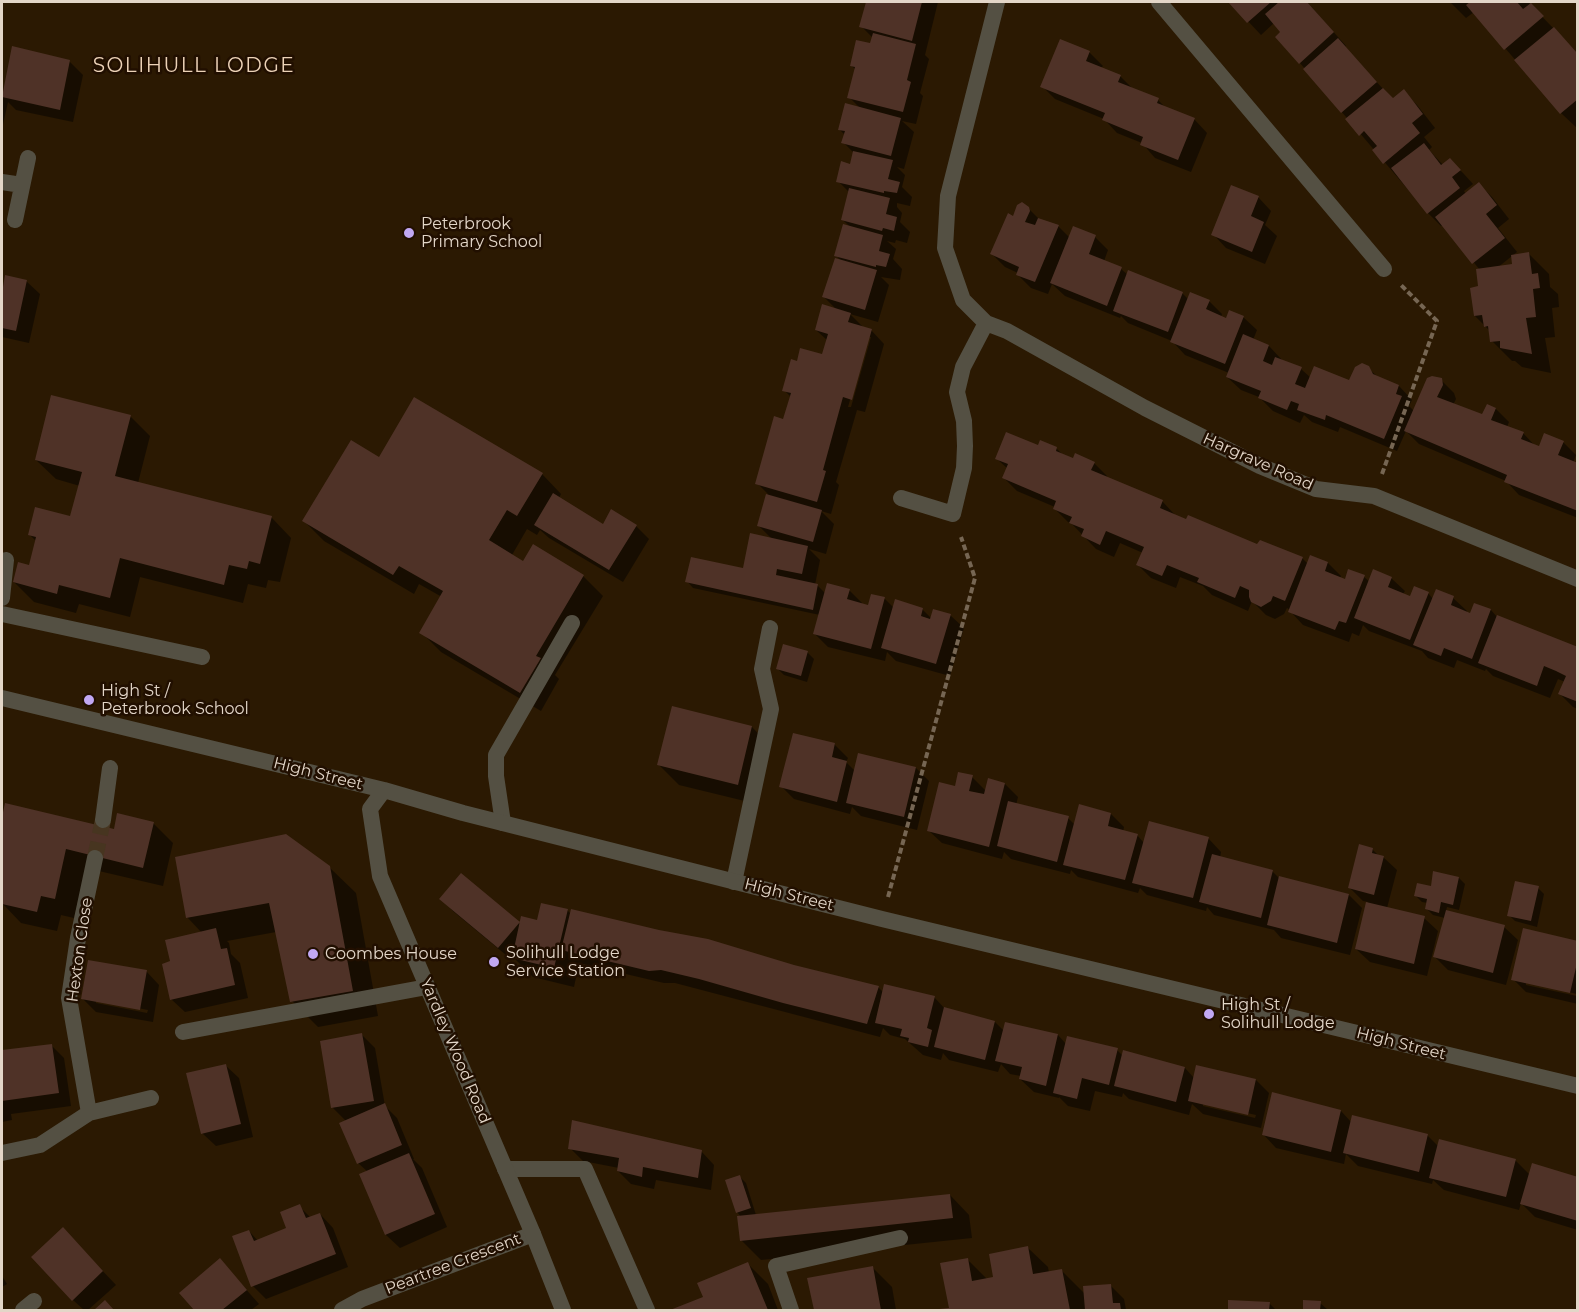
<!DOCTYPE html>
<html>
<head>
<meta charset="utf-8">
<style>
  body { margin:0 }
  #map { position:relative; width:1579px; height:1312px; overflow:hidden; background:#2b1902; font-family:Montserrat,sans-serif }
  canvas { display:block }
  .frame { position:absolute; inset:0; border:3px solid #e3d6c8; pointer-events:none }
</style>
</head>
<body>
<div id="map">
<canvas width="1579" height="1312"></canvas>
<div class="frame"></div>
</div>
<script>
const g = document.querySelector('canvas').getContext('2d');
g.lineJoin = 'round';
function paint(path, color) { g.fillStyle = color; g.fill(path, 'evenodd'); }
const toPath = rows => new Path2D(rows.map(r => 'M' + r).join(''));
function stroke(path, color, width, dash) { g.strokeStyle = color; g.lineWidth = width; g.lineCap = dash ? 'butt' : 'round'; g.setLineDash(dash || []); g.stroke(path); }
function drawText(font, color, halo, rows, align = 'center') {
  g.font = font + ' Montserrat,sans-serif'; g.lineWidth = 5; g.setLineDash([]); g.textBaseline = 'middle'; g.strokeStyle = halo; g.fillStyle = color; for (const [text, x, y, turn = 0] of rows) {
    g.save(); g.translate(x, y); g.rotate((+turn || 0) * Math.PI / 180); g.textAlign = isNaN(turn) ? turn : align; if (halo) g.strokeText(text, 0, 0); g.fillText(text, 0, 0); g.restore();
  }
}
paint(toPath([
  [867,2,938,2,925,55,929,59,920,93,923,96,916,124,902,121,914,132,904,169,897,167,905,175,902,187,912,197,910,206,897,203,897,207,902,213,900,222,910,232,907,243,896,240,895,243,887,241,896,249,893,259,902,269,900,280,881,277,889,285,878,322,850,314,863,327,871,330,884,344,865,412,857,410,836,482,839,485,831,514,821,511,834,524,826,554,809,549,820,560,815,585,818,586,826,594,849,590,862,603,862,605,869,607,873,596,885,599,894,608,922,609,931,618,950,615,964,628,950,676,896,661,887,652,885,661,828,647,815,634,820,615,693,588,687,581,748,571,773,540,758,525,768,494,757,483,784,421,791,397,784,390,798,363,824,356,828,341,816,330,838,311,824,297,842,262,836,255,851,228,843,220,849,192,838,181,851,166,854,153,843,142,845,135,839,129,860,108,849,97,856,70,851,65,871,45,873,38,861,26],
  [868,337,871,337,851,407,848,407],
  [1230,2,1307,2,1346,46,1345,47,1393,100,1403,91,1417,105,1435,128,1424,137,1432,147,1429,150,1443,165,1450,160,1463,173,1473,184,1464,191,1466,194,1479,184,1492,197,1509,219,1498,228,1517,252,1497,268,1514,266,1529,254,1549,274,1550,287,1558,294,1559,307,1552,308,1555,337,1545,338,1551,373,1522,367,1515,361,1512,361,1492,341,1490,331,1475,316,1480,287,1480,270,1443,225,1441,226,1428,213,1300,63,1282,32,1274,23,1261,35],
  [1450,2,1530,2,1529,3,1578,54,1578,129,1561,113,1474,12,1466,18],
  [1089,52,1103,66,1101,68,1120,76,1134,90,1158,100,1167,109,1194,119,1207,133,1191,172,1155,158,1142,143,1117,133,1104,119,1055,99,1042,86],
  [70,62,83,75,73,122,16,110,8,102,2,129,2,89,3,91],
  [1258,197,1271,211,1265,225,1277,236,1265,264,1226,248,1213,234],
  [1028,208,1040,220,1058,226,1070,238,1095,237,1108,250,1104,261,1121,269,1128,275,1182,293,1189,300,1209,301,1222,314,1221,317,1227,320,1243,317,1257,330,1253,340,1269,346,1282,360,1281,361,1301,369,1311,378,1350,382,1368,368,1379,378,1399,386,1412,400,1409,406,1414,411,1441,380,1454,393,1456,399,1453,405,1483,416,1488,406,1496,409,1509,422,1507,427,1523,433,1537,448,1563,442,1576,455,1573,463,1578,464,1578,518,1519,495,1506,481,1419,444,1406,431,1397,451,1340,427,1338,432,1312,422,1304,415,1300,423,1273,411,1259,397,1241,390,1227,377,1229,373,1185,355,1172,341,1128,323,1121,316,1120,318,1065,296,1052,284,1048,294,1031,288,1018,275,1018,273,1005,267,992,254,1013,218],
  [26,281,40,294,29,343,2,337,2,289,4,289],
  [130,416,150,436,138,483,272,518,291,538,280,582,268,580,266,588,248,584,243,603,140,577,130,617,79,604,76,613,34,602,14,582,30,567,36,541,29,534,72,518,80,486,56,479,36,460],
  [1039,447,1057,449,1065,457,1094,463,1107,476,1106,478,1162,501,1175,515,1175,516,1258,546,1302,558,1308,564,1328,563,1341,576,1340,578,1345,580,1364,577,1370,582,1391,578,1405,591,1403,594,1411,598,1428,593,1433,599,1453,598,1467,611,1466,613,1471,615,1475,604,1491,610,1497,617,1578,649,1578,709,1573,707,1560,694,1565,682,1558,679,1550,698,1493,676,1486,669,1485,671,1457,660,1454,668,1428,658,1422,651,1369,631,1363,625,1359,636,1352,633,1349,642,1303,625,1290,611,1290,610,1287,608,1284,614,1275,619,1266,615,1252,601,1248,611,1212,595,1203,586,1180,577,1176,588,1151,578,1138,565,1143,553,1120,543,1114,557,1096,549,1072,524,1068,522,1055,509,1055,507,1017,491,1004,478,1008,469,997,459],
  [380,459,542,474,561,494,559,498,603,526,636,526,649,539,623,582,549,538,540,530,537,535,527,529,512,555,524,563,583,576,603,596,555,675,559,679,541,711,441,652,421,632,442,597,419,584,414,594,324,541,304,521],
  [807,652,814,659,807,682,784,675,778,669],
  [752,727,771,747,757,804,679,785,659,765],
  [834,744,848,758,846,762,855,771,916,768,929,781,917,830,861,816,852,807,850,814,794,799,781,786],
  [972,777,986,791,1005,784,1018,797,1016,805,1068,818,1075,825,1111,814,1124,827,1123,832,1137,835,1144,843,1208,838,1221,852,1220,858,1272,871,1279,878,1349,895,1362,908,1350,955,1281,938,1274,930,1214,915,1207,907,1206,911,1147,895,1140,888,1138,893,1078,877,1071,870,1070,874,1011,859,1004,852,1002,859,942,843,928,830,956,788],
  [6,805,115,830,153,823,173,843,163,886,86,868,74,918,61,915,57,931,21,923,2,903,2,824],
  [1372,849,1379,856,1383,857,1397,870,1387,908,1424,918,1438,931,1427,976,1370,962,1356,949,1368,902,1363,901,1350,888],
  [329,867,356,893,378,1016,318,1027,292,1001,276,932,227,941,229,943,231,954,240,963,248,998,185,1012,171,999,171,962,202,933,187,917],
  [461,875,521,925,538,922,567,910,571,914,878,987,884,993,934,997,946,1010,995,1022,1004,1031,1058,1035,1066,1044,1117,1050,1123,1056,1185,1068,1194,1078,1256,1080,1269,1093,1261,1128,1203,1114,1192,1104,1189,1115,1129,1099,1123,1093,1122,1097,1095,1091,1090,1111,1068,1106,1059,1097,1059,1098,1034,1092,1020,1079,1021,1076,1010,1074,1001,1064,998,1072,949,1060,943,1053,941,1060,923,1055,905,1039,890,1035,883,1028,880,1037,675,983,664,983,579,963,574,987,533,977,514,958,512,960,454,912,441,899],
  [1203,1103,1256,1115,1255,1118,1203,1106],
  [1459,878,1465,884,1459,910,1447,907,1446,911,1504,927,1518,940,1506,985,1448,970,1435,957,1445,918,1433,915,1427,909,1428,903,1422,902,1416,896,1432,887],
  [1538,888,1544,894,1537,927,1515,921,1509,915],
  [1578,942,1578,1004,1526,992,1513,979],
  [1526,982,1577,994,1577,996,1526,985],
  [146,971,159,985,153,1022,96,1012,83,999],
  [96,1000,148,1010,147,1013,96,1003],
  [362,1035,375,1048,385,1106,397,1118,414,1159,413,1159,422,1168,447,1227,400,1248,386,1235,361,1175,368,1172,358,1163,346,1121,333,1108],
  [51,1045,64,1058,71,1106,11,1114,12,1120,2,1122,2,1052],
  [225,1065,239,1078,253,1137,216,1146,202,1133],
  [1341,1111,1352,1123,1427,1135,1438,1146,1515,1160,1530,1175,1578,1178,1578,1230,1535,1217,1521,1203,1519,1210,1444,1190,1433,1180,1432,1184,1358,1166,1346,1154,1344,1164,1276,1148,1263,1134],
  [570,1148,701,1151,714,1165,711,1190,656,1180,654,1189,631,1184,618,1171,619,1168,583,1161],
  [740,1177,746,1183,756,1215,950,1195,969,1215,972,1238,761,1260,741,1240,741,1217,737,1212],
  [299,1206,311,1218,320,1214,333,1228,348,1267,266,1299,253,1286,249,1231,258,1241,288,1229],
  [76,1243,116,1285,88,1310,84,1310,73,1300],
  [1028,1248,1048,1267,1049,1273,1062,1271,1085,1294,1111,1286,1124,1299,1126,1310,941,1310,951,1309,968,1260,987,1279,995,1278],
  [220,1260,259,1304,251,1310,196,1310,181,1293],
  [748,1264,768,1284,778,1310,674,1310,705,1298],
  [872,1267,892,1287,896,1310,815,1310,809,1279],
  [2,1276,7,1284,2,1287],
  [1305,1301,1320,1303,1328,1310,1304,1310],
  [1230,1302,1269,1303,1276,1310,1229,1310]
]), '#0007');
paint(toPath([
  [866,2,922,2,912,41,859,27],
  [1228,2,1271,2,1247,23],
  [1279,2,1307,2,1334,32,1299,64,1275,37,1280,32,1265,14],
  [1470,2,1517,2,1523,9,1531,3,1544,16,1504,50,1466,5],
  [1554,27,1578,54,1578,99,1560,114,1514,60],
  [873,33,916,44,907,80,911,82,903,112,847,98,855,67,850,66,856,40,870,43],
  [1338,38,1377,82,1341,113,1303,69],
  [1060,39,1090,51,1086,61,1121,75,1118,82,1159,98,1157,103,1195,118,1178,160,1140,145,1143,137,1102,120,1105,113,1040,87],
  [12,46,70,60,60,110,2,97],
  [1383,88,1393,98,1404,89,1423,114,1412,123,1420,133,1383,164,1372,150,1377,146,1364,131,1359,136,1345,119],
  [845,103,901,118,891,156,841,143,845,131,838,130],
  [1424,143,1441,165,1450,158,1461,170,1452,177,1460,188,1427,214,1391,168],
  [853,151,893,160,888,179,900,182,897,193,884,191,884,193,836,182,841,161,850,164],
  [1479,182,1497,205,1486,214,1505,238,1472,264,1435,217],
  [1231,185,1259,196,1251,216,1264,222,1252,252,1211,235],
  [849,188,890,198,886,214,897,217,894,231,883,228,882,231,841,220],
  [1022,202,1029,207,1030,211,1025,222,1035,225,1038,218,1059,225,1035,282,1016,275,1019,267,990,254,1008,213,1013,216,1017,205],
  [843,224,883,235,879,251,890,254,886,267,876,265,876,267,834,256],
  [1073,226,1096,235,1089,254,1122,267,1107,306,1050,283],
  [1529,252,1532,274,1538,273,1540,288,1533,289,1536,317,1526,318,1532,354,1500,348,1500,341,1490,342,1488,326,1484,327,1482,315,1474,316,1470,288,1478,286,1476,269,1512,264,1511,255],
  [835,258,877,270,865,310,822,297],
  [1128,270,1183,292,1168,332,1113,311],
  [5,275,27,280,16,331,2,328,2,287,3,287],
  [1190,292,1210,300,1206,309,1226,318,1229,310,1244,316,1225,364,1170,342],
  [822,304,851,313,848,322,872,329,852,400,843,397,823,470,826,471,817,502,755,484,774,416,783,419,791,393,782,391,791,359,797,361,800,348,822,354,828,334,815,330],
  [1243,334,1269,345,1263,361,1272,365,1275,357,1302,367,1295,384,1305,388,1314,366,1349,380,1355,367,1362,363,1369,366,1373,374,1399,385,1396,394,1402,396,1384,439,1326,415,1325,420,1297,410,1299,404,1291,401,1287,410,1258,398,1261,391,1226,377],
  [1432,376,1442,378,1443,385,1437,397,1482,414,1487,404,1496,408,1491,420,1524,432,1521,439,1539,446,1544,433,1564,441,1558,455,1578,463,1578,511,1504,482,1507,475,1404,431,1427,378],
  [51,395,131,415,115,476,272,516,260,564,249,561,247,569,229,565,224,585,120,558,110,598,59,585,57,594,13,582,18,562,29,565,36,537,28,535,35,507,70,516,82,472,35,460],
  [414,397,543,473,517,516,507,510,489,540,523,561,533,544,584,575,536,656,541,658,520,693,419,633,443,591,399,566,393,575,302,521,351,440,379,457],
  [1006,432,1038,445,1040,440,1057,447,1056,451,1073,458,1075,453,1095,462,1091,470,1163,500,1160,508,1186,519,1188,515,1257,544,1260,540,1303,557,1285,601,1273,596,1271,601,1261,607,1251,602,1249,597,1249,590,1240,586,1235,598,1197,582,1199,578,1167,565,1162,576,1136,565,1144,547,1106,531,1100,545,1081,536,1084,529,1069,523,1072,517,1053,509,1056,501,1002,478,1008,464,995,459],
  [553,493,603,524,611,509,637,525,609,570,534,525],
  [766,494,822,510,813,542,757,526],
  [750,533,808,546,802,574,777,569,776,575,818,584,813,610,685,582,691,557,743,568],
  [1310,555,1328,562,1325,571,1345,579,1348,569,1365,575,1346,623,1339,621,1335,630,1288,612],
  [1373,569,1392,577,1388,587,1410,596,1414,586,1429,592,1410,640,1354,618],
  [827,583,850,589,847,599,868,605,871,594,885,597,871,649,813,634],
  [1436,589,1454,596,1451,605,1470,613,1474,603,1491,609,1472,659,1444,648,1441,656,1413,645],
  [895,599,923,608,921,616,930,619,933,609,951,614,936,664,881,648],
  [1497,615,1578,647,1578,702,1558,694,1566,676,1556,671,1544,666,1537,686,1478,663],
  [783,644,808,651,801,676,776,669],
  [672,706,752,726,738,785,657,765],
  [793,733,835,743,832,757,847,761,837,802,779,787],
  [858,753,916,767,904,817,846,803],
  [958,772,973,775,969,791,984,794,988,778,1005,783,989,847,927,831,939,782,955,786],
  [1008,801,1069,816,1057,862,997,846],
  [5,803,114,829,117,813,154,822,143,868,66,849,55,899,41,896,37,912,2,904,2,817],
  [1079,804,1111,813,1108,826,1138,834,1125,880,1063,865],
  [1149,821,1209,837,1193,898,1132,883],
  [286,834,330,866,353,991,290,1002,269,903,186,918,175,857],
  [1359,844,1373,848,1372,853,1384,856,1374,895,1348,888],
  [1212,854,1273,870,1261,918,1199,902],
  [1433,871,1459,877,1453,905,1441,902,1439,913,1425,909,1427,899,1414,896,1417,883,1431,886],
  [461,873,520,922,498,948,439,899],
  [1279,876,1349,894,1337,943,1267,925],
  [1515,881,1539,886,1531,921,1507,916],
  [1366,902,1425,916,1414,964,1355,949],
  [541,903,568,909,554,968,512,958,521,916,537,920],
  [571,909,659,930,708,939,794,965,879,986,867,1024,783,1003,699,979,661,970,649,971,561,950],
  [1446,910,1505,925,1493,973,1433,957],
  [216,928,221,949,227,948,235,985,170,1000,162,964,170,961,165,940],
  [1523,928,1578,941,1578,959,1570,993,1511,980],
  [88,960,147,970,140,1010,81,999],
  [884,984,935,996,927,1028,932,1030,928,1047,908,1042,909,1038,900,1036,902,1029,875,1023],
  [944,1007,995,1021,985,1060,934,1047],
  [1005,1022,1058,1034,1046,1086,1019,1079,1022,1067,995,1061],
  [362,1033,374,1101,331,1108,320,1041],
  [1067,1036,1118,1048,1109,1085,1082,1078,1077,1099,1053,1093],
  [52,1044,59,1093,2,1101,2,1050],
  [1123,1050,1185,1067,1176,1102,1114,1086],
  [226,1064,241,1124,201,1134,186,1073],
  [1196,1065,1256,1079,1248,1115,1188,1101],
  [1272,1092,1341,1110,1331,1152,1262,1135],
  [385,1103,402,1145,357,1164,339,1123],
  [1352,1115,1428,1134,1419,1172,1343,1153],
  [572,1120,702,1150,698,1178,643,1167,642,1177,617,1171,619,1158,568,1149],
  [1439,1139,1516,1159,1506,1197,1429,1178],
  [409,1153,435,1214,385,1235,359,1174],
  [1532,1163,1578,1177,1578,1221,1520,1204],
  [740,1175,751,1208,736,1213,725,1180],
  [950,1194,953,1218,740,1241,737,1216],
  [300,1204,306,1218,320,1213,336,1254,251,1287,232,1236,249,1230,254,1241,286,1228,280,1212],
  [63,1227,103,1271,72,1301,31,1257],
  [1028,1246,1033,1274,1062,1269,1070,1310,939,1310,939,1309,949,1308,940,1263,968,1258,972,1281,993,1277,989,1254],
  [220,1258,247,1290,222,1310,194,1310,179,1293],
  [748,1262,768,1310,670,1310,703,1297,697,1283],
  [873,1266,881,1310,814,1310,807,1278],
  [1111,1284,1113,1303,1120,1303,1121,1310,1085,1310,1083,1286],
  [105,1300,114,1310,94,1310],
  [1228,1300,1270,1302,1269,1310,1228,1310],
  [1303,1300,1321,1301,1320,1310,1303,1310]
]), '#4f3227');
stroke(toPath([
  [95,858,103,820]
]), '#473520', 16, [16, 8]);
stroke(toPath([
  [1382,474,1437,321,1400,284],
  [888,897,975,578,961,537]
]), '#766653', 4, [6, 3]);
stroke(toPath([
  [2,598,6,560],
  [2,614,202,657],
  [503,823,496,776,496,755,572,623],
  [734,882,771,709,762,669,770,628],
  [183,1032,427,987],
  [505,1169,585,1169,647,1310],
  [791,1310,776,1266,900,1238]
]), '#545043', 16);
stroke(toPath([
  [997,2,948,196,945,248,963,300,986,323,1007,331,1145,408,1260,466,1316,489,1374,496,1578,579],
  [1159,2,1384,269],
  [2,182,22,185],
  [15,220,28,158],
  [901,498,953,514,964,468,965,446,964,421,957,392,963,367,986,323],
  [103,820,110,768],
  [89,1113,69,998,78,938,95,858],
  [2,1153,40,1145,89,1113,151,1098],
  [23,1310,34,1301],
  [342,1310,362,1299,533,1234]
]), '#545043', 16);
stroke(toPath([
  [2,698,384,790,463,813,882,919,1578,1086],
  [384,790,370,809,380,876,533,1234,563,1310]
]), '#545043', 16);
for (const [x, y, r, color] of [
  [409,233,6,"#c1a8f3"],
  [89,700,6,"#c1a8f3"],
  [313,954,6,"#c1a8f3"],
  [494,962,6,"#c1a8f3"],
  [1209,1014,6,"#c1a8f3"]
]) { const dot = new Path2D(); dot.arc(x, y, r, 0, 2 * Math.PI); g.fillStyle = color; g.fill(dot); stroke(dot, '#210f00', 2); }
drawText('16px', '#e3d6c8', '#210f00', [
  ["Peterbrook",421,224],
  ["Primary School",421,242],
  ["High St /",101,691],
  ["Peterbrook School",101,709],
  ["Solihull Lodge",506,953],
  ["Service Station",506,971],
  ["Coombes House",325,954],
  ["High St /",1221,1005],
  ["Solihull Lodge",1221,1023]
], 'left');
drawText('16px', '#e3d6c8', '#210f00', [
  ["Hargrave Road",1258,462,24],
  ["High Street",318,774,14],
  ["High Street",789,895,14],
  ["Hexton Close",80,950,-82],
  ["High Street",1401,1044,14],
  ["Yardley Wood Road",455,1051,67],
  ["Peartree Crescent",453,1264,-21]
]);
g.letterSpacing = '1.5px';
drawText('20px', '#ecd2b7', '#210f00', [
  ["SOLIHULL LODGE",194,66]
]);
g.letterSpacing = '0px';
</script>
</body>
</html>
